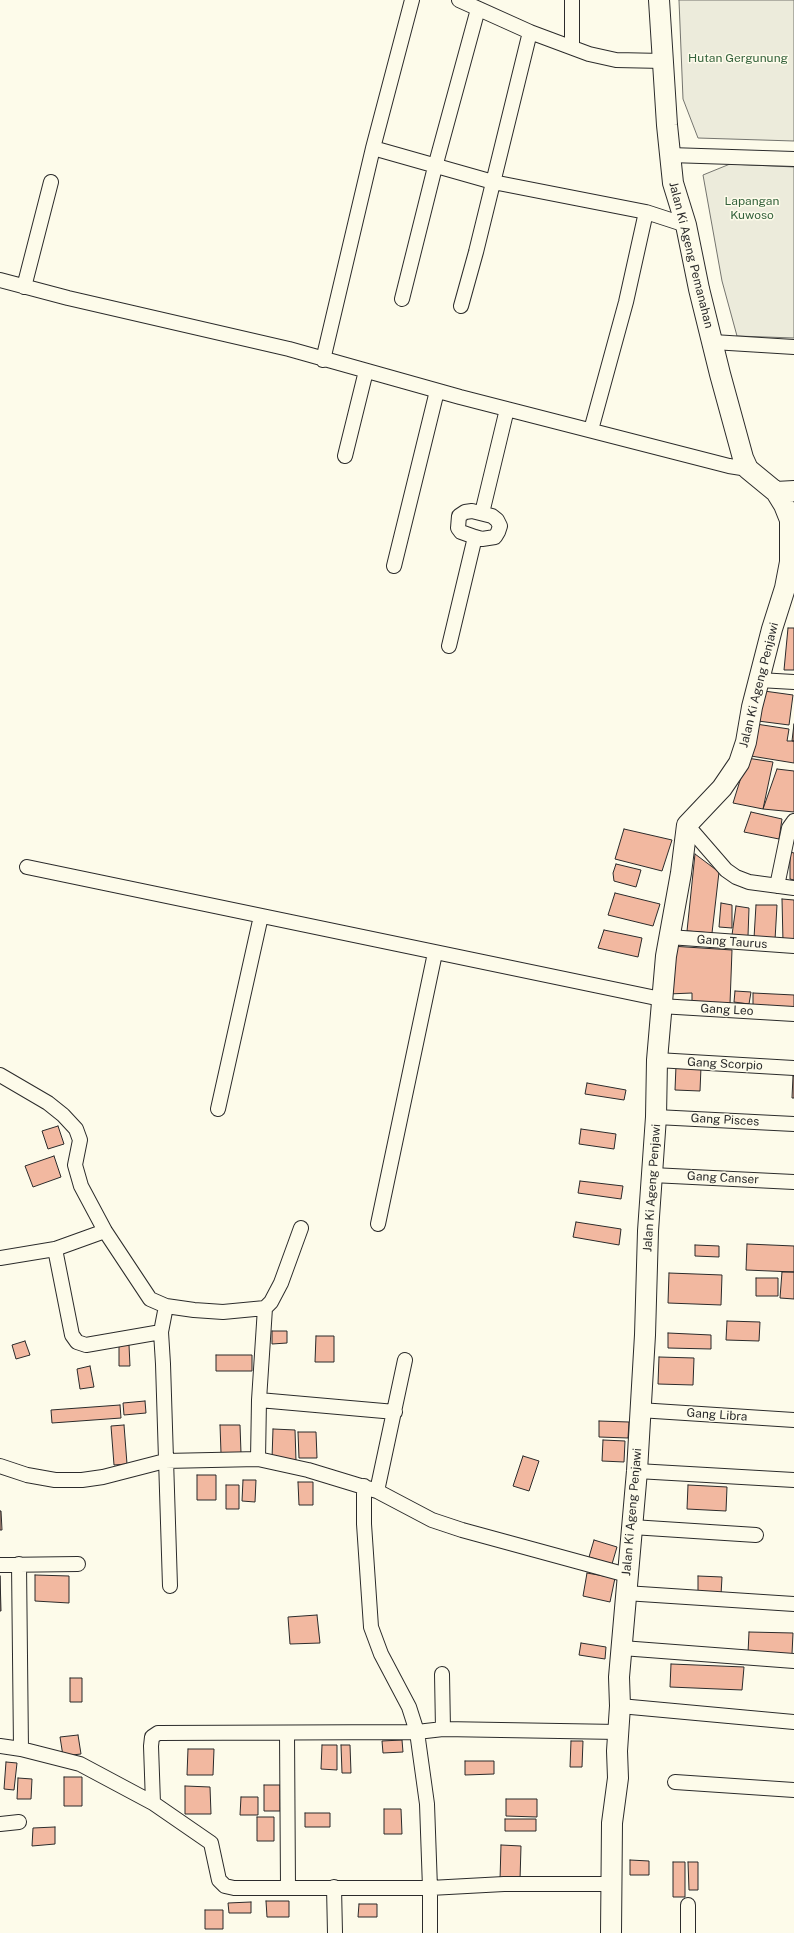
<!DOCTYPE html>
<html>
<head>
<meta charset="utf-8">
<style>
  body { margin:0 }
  canvas { display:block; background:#fdfbea }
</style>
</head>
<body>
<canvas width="794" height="1933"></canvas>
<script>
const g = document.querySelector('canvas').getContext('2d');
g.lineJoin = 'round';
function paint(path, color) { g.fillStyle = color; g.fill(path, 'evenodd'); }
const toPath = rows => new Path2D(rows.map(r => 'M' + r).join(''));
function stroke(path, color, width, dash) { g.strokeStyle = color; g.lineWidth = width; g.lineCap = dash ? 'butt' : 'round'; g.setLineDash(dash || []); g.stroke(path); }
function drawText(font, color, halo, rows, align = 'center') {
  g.font = font + ' "Public Sans",sans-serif'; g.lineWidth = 3; g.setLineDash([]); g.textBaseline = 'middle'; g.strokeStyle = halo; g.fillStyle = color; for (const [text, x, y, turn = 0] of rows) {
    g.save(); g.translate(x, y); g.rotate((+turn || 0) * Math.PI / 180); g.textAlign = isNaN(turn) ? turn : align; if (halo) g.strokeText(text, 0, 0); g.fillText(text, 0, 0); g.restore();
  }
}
const green = toPath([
  [679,0,794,0,794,141,698,138,683,99,679,0],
  [730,164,794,167,794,338,737,336,722,281,703,175,730,164]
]);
paint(green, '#ecebdb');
stroke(green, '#74746e', 1);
const building = toPath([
  [788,628,794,628,794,670,784,670,788,628],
  [764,691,793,695,789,725,758,721,764,691],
  [756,724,789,729,787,741,794,741,794,763,751,756,756,724],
  [794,724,794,741,792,741,794,724],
  [747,758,773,762,763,809,733,803,747,758],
  [777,769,794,771,794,812,763,809,777,769],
  [751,812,782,819,779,839,744,832,751,812],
  [624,829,672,840,662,871,615,859,624,829],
  [790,852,794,853,794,880,790,879,790,852],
  [695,854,719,872,712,933,687,931,695,854],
  [616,864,641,870,636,887,614,881,613,873,616,864],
  [615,893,660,904,653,926,608,915,615,893],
  [782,899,794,900,794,943,783,942,782,899],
  [721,903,732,905,732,928,719,927,721,903],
  [756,905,777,905,775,940,754,938,756,905],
  [736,906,749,908,748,936,732,935,736,906],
  [604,930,642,938,638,957,598,948,604,930],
  [671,946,732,950,730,1004,692,1004,692,993,668,994,671,946],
  [735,991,751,992,749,1004,734,1002,735,991],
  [753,993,794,995,794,1009,753,1007,753,993],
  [676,1066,701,1067,700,1091,675,1090,676,1066],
  [793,1076,794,1076,794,1098,792,1098,793,1076],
  [587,1083,626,1090,624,1100,585,1094,587,1083],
  [58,1126,64,1144,48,1149,42,1131,58,1126],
  [581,1129,616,1134,614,1149,579,1144,581,1129],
  [54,1156,61,1177,33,1187,25,1166,54,1156],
  [580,1181,623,1186,621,1199,578,1193,580,1181],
  [576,1222,621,1229,619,1245,573,1237,576,1222],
  [747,1244,794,1246,794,1272,746,1270,747,1244],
  [695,1245,719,1246,719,1257,695,1256,695,1245],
  [782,1272,794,1272,794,1299,780,1298,782,1272],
  [669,1273,722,1275,721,1305,668,1303,669,1273],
  [756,1278,778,1278,778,1296,756,1296,756,1278],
  [727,1321,760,1322,759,1341,726,1340,727,1321],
  [272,1331,287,1331,287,1343,272,1344,272,1331],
  [668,1333,711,1335,711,1349,668,1348,668,1333],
  [316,1336,334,1336,334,1362,315,1362,316,1336],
  [25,1341,30,1355,16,1359,12,1345,25,1341],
  [119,1345,129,1345,130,1366,119,1366,119,1345],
  [216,1355,252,1355,252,1371,216,1371,216,1355],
  [659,1357,694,1358,693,1385,658,1384,659,1357],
  [90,1366,94,1387,80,1389,77,1369,90,1366],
  [145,1401,146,1413,124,1415,123,1403,145,1401],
  [120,1405,121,1418,52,1423,51,1410,120,1405],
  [599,1421,629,1422,628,1438,599,1437,599,1421],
  [124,1425,127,1464,114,1465,111,1426,124,1425],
  [220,1425,240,1425,241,1453,221,1453,220,1425],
  [273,1429,295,1430,296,1461,272,1459,273,1429],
  [298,1432,316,1432,317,1458,299,1458,298,1432],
  [603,1440,625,1441,624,1462,602,1461,603,1440],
  [523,1456,539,1461,529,1491,513,1486,523,1456],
  [197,1475,216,1475,216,1500,197,1500,197,1475],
  [243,1480,256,1480,255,1502,242,1501,243,1480],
  [298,1482,313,1482,313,1505,299,1505,298,1482],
  [226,1485,239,1485,239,1509,226,1509,226,1485],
  [688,1485,727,1487,726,1511,687,1509,688,1485],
  [0,1511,1,1511,2,1530,0,1530,0,1511],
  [594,1540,617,1547,612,1564,589,1557,594,1540],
  [587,1573,615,1578,610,1602,583,1596,587,1573],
  [35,1575,69,1576,69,1603,35,1601,35,1575],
  [0,1576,1,1611,0,1611,0,1576],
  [698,1576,722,1577,721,1595,698,1594,698,1576],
  [317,1615,320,1643,290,1644,288,1617,317,1615],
  [749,1632,793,1633,792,1654,748,1653,749,1632],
  [581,1643,606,1647,605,1659,579,1655,581,1643],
  [671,1664,744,1667,742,1690,670,1687,671,1664],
  [70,1678,82,1678,82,1702,70,1702,70,1678],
  [78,1735,81,1754,63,1756,60,1737,78,1735],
  [402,1740,403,1752,383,1753,382,1741,402,1740],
  [571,1741,583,1741,582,1767,570,1767,571,1741],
  [322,1745,337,1745,337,1770,321,1769,322,1745],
  [341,1745,350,1745,351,1773,342,1773,341,1745],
  [188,1749,214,1749,213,1775,187,1775,188,1749],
  [465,1761,494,1761,494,1774,465,1775,465,1761],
  [6,1762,17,1763,14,1790,4,1789,6,1762],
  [64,1777,82,1777,82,1806,64,1806,64,1777],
  [18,1778,32,1779,31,1799,17,1799,18,1778],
  [264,1785,280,1785,280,1811,264,1811,264,1785],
  [185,1786,210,1787,211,1814,185,1814,185,1786],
  [241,1797,258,1797,258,1815,240,1815,241,1797],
  [506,1799,537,1799,537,1817,506,1816,506,1799],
  [384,1809,401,1809,402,1834,384,1834,384,1809],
  [305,1813,330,1813,330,1827,305,1827,305,1813],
  [257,1817,274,1817,274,1841,257,1841,257,1817],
  [505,1819,536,1819,536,1831,505,1831,505,1819],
  [55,1827,55,1844,32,1846,33,1828,55,1827],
  [501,1845,521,1846,520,1880,500,1880,501,1845],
  [630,1860,649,1861,649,1875,630,1875,630,1860],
  [673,1862,685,1862,685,1897,673,1897,673,1862],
  [688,1862,698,1862,698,1890,689,1890,688,1862],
  [266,1901,289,1901,289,1917,267,1917,266,1901],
  [251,1902,251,1913,229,1913,228,1903,251,1902],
  [359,1904,377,1904,377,1917,358,1917,359,1904],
  [205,1910,223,1910,223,1929,205,1929,205,1910]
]);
paint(building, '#f2b8a0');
stroke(building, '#2b2b2b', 1);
const street = toPath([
  [459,0,530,32,589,54,616,60,663,61],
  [572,47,572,0],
  [373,148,493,182,646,212,686,225],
  [670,155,794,159],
  [0,280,68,298,289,349,460,397,729,466,748,469],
  [24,287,51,182],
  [402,299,435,167,478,9],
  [461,306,476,252,530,32],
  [713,342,794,347],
  [323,360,373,148,412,0],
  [591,430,626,302,646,212],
  [345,456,366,371],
  [472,511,492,516,497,520,500,526,498,532,495,537,482,539,475,537,461,532,458,528,459,516,465,512,472,511],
  [482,513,507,409],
  [394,566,437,391],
  [449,646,475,537],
  [759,680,794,682],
  [687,825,726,870,736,877,749,882,794,888],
  [27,867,661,999],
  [777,886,789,828,794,821],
  [669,937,794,946],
  [660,1006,794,1014],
  [657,1060,794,1068],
  [0,1075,48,1103,63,1115,76,1129,80,1140,75,1165,81,1186,105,1231,150,1299,166,1306,194,1310,223,1312,265,1308,271,1302,281,1283,301,1228],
  [218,1109,261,916],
  [656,1117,794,1124],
  [652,1175,794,1182],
  [378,1224,435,953],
  [55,1249,72,1335,77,1342,86,1345,161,1332,166,1306],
  [0,1258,55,1249,105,1231],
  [161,1332,163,1364,170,1586],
  [259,1400,395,1412],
  [639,1410,794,1420],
  [258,1459,259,1400,265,1308],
  [0,1466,27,1475,55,1480,82,1480,103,1477,165,1461,258,1459,308,1470,377,1491,432,1520,462,1530,627,1575],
  [637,1471,794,1480],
  [364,1486,364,1524,371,1627,381,1654,409,1707,417,1732,427,1804,430,1888,430,1933],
  [377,1491,405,1360],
  [632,1527,756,1535],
  [19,1564,21,1749],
  [0,1565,78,1564],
  [625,1593,794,1604],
  [622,1648,794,1661],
  [442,1674,443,1729],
  [620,1706,794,1722],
  [287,1733,288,1887],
  [0,1746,21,1749,80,1764,153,1803,211,1843,219,1880,225,1886,234,1888,430,1888,504,1884,611,1884],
  [675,1782,794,1790],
  [153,1803,151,1746,152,1737,158,1733,417,1732,443,1729,618,1732],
  [0,1824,19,1822],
  [334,1887,335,1933],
  [688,1905,688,1933]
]);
const secondary = toPath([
  [659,0,667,125,673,183,686,225,699,289,720,374,743,458,748,469,776,492],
  [611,1933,612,1823,618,1778,617,1751,620,1706,619,1677,637,1471,645,1335,648,1231,656,1117,657,1060,666,956,681,873,687,825,722,788,739,763,746,742,752,707,772,629,785,588,790,562,790,520,784,505,776,492,794,491]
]);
stroke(street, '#2b2b2b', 16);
stroke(secondary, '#2b2b2b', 22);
stroke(street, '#fdfbea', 14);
stroke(secondary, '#fdfbea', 20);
drawText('12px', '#34623c', '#fdfbea', [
  ["Hutan Gergunung",738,58],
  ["Lapangan",752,201],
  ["Kuwoso",752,215]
]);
drawText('12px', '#2b2b2b', '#fdfbea', [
  ["Jalan Ki Ageng Pemanahan",691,255,76],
  ["Jalan Ki Ageng Penjawi",759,685,-76],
  ["Gang Taurus",732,942,4],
  ["Gang Leo",727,1010,3],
  ["Gang Scorpio",725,1064,3],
  ["Gang Pisces",725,1120,3],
  ["Gang Canser",723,1178,3],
  ["Jalan Ki Ageng Penjawi",652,1188,-86],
  ["Gang Libra",717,1415,4],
  ["Jalan Ki Ageng Penjawi",632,1512,-85]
]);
</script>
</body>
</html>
